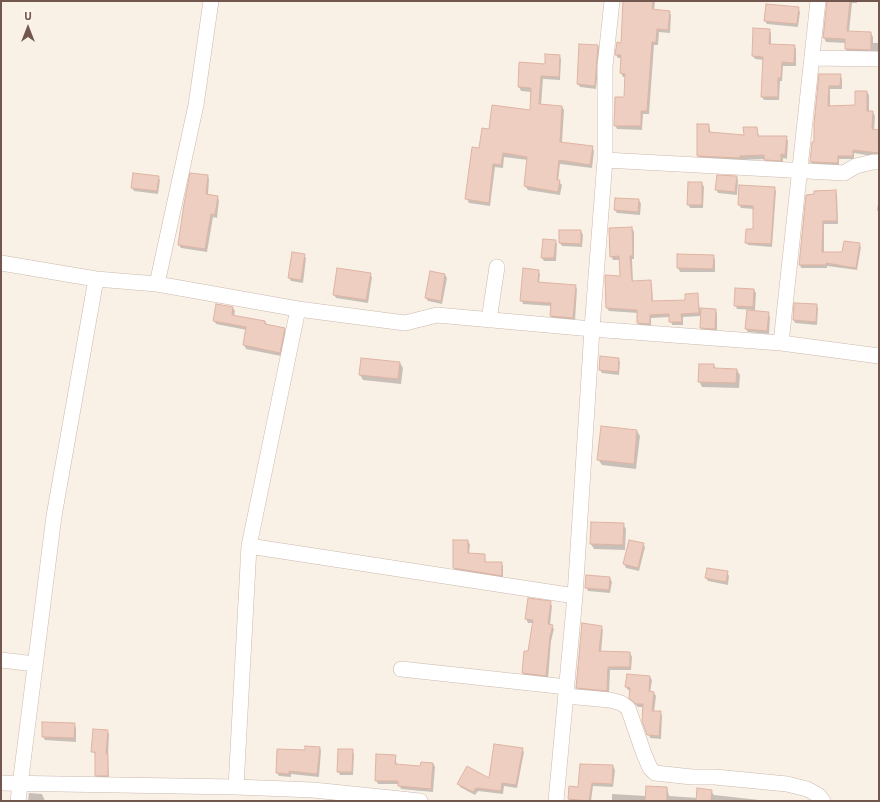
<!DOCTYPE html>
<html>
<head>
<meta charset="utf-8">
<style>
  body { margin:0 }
  #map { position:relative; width:880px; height:802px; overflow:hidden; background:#faf1e6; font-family:"IBM Plex Sans",sans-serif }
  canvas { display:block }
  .frame { position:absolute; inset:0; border:2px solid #71574d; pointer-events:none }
  .north { position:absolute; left:8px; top:8px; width:40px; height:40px; -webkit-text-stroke:3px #fdf5ec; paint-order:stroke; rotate:0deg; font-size:11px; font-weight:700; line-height:16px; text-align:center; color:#71574d }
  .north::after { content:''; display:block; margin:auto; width:14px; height:18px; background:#71574d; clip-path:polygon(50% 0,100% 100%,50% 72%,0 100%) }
</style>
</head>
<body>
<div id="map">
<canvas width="880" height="802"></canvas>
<div class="frame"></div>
<div class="north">U</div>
</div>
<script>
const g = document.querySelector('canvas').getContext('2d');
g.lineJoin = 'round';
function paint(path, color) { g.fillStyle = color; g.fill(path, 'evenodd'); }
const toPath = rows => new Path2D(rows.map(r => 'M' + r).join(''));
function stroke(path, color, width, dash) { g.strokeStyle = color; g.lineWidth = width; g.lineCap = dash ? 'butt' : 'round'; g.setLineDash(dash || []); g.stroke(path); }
paint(toPath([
  [622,1,655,1,654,11,669,12,671,15,670,33,659,32,658,45,654,45,649,114,643,114,642,130,617,129,615,125,625,98,626,77,623,77,621,73,622,58,618,58,616,55,622,44,624,6],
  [828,1,857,1,857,3,852,3,849,32,871,33,873,37,873,43,879,43,879,55,848,53,846,49,846,43,826,42,824,38],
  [798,8,800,12,798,27,767,24,765,21],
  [769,30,771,33,771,45,794,46,796,49,796,66,783,66,782,81,780,81,779,100,764,100,762,97,764,60,755,59,753,56],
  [598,46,600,49,596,89,580,87,578,84],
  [559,56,561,59,560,80,543,79,541,105,562,107,564,110,562,143,592,147,594,151,592,168,560,164,558,181,562,185,560,195,528,190,525,186,528,160,504,157,503,168,495,167,490,206,469,203,467,199,480,149,490,130,531,111,532,92,521,91,519,87,520,63,546,65],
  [820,75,840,75,842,79,842,89,830,89,830,107,856,106,867,92,869,95,869,112,873,112,875,116,874,130,879,131,879,157,854,153,854,159,839,159,839,166,813,165,811,162,815,143],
  [709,125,711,134,745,136,757,128,759,137,786,137,788,141,787,159,783,158,783,164,767,164,764,159,742,160,742,162,701,160,698,156],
  [208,176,209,179,208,195,217,197,219,200,217,218,213,217,207,252,181,248,179,245],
  [158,177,160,180,158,194,134,191,132,188],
  [737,177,738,181,737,195,718,193,716,189],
  [702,183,704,187,703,208,690,208,688,204],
  [774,188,776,191,772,247,748,245,746,242,754,230,754,209,741,208,739,205],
  [835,191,837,194,838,224,824,224,824,253,843,253,859,244,861,247,857,270,827,266,827,268,801,268,800,264],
  [639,200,641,204,640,215,617,213,615,210],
  [878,204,879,204,879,213,877,210],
  [632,228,634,232,634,259,632,259,633,282,650,281,652,285,653,302,686,301,697,295,700,309,715,310,717,313,717,332,703,331,701,328,701,316,683,317,683,325,672,325,670,317,651,318,651,327,640,326,638,323,638,313,609,311,607,308,606,276,621,277,620,260,613,260,611,256],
  [581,231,583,235,582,247,562,246,560,243],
  [555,241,557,244,556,261,544,261,542,258],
  [304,255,306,258,303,283,291,281,289,278],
  [678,255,713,256,715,259,715,272,680,272,678,268],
  [538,271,540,274,539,283,575,286,577,289,575,321,553,319,551,316,552,306,523,304,522,301],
  [370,274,372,277,368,303,336,298,334,295],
  [445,275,447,278,442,304,428,301,426,298],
  [754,290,756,293,755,310,737,309,735,305],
  [795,304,816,305,818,308,817,325,795,323,794,320],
  [233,308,235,311,234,316,265,321,267,325,284,329,286,332,281,356,246,349,244,345,247,330,216,324,214,320],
  [768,313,770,317,769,334,748,332,746,329],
  [361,359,400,363,403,368,401,384,363,380,360,375],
  [618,359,620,362,619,375,602,373,600,370],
  [714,365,716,369,737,370,740,375,739,388,702,387,699,381],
  [637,431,640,436,636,469,602,465,598,459],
  [623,524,626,529,625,550,594,549,591,544],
  [468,541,470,545,469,554,484,555,486,563,501,563,503,566,503,579,456,571,454,568],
  [643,544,645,547,639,571,626,568,624,564],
  [727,572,729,576,728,585,708,581,706,578],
  [610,578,612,582,610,593,588,591,586,587],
  [529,599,550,602,552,606,550,625,554,629,551,641,548,679,525,676,523,673,529,653,534,623,528,623,526,619],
  [601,627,603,630,601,652,630,653,632,657,631,670,610,670,609,694,579,691,577,688],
  [650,677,652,680,650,693,654,693,656,696,654,712,660,712,662,716,661,739,650,738,644,707,638,707,632,701,630,698,631,691,628,690,626,687],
  [74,724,76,728,76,742,45,740,43,737],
  [107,731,109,734,108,756,109,779,98,779,96,775,96,755,92,751],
  [320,748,321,751,319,777,291,774,291,777,279,776,277,773,277,750,306,751],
  [522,749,524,752,517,788,504,786,503,794,478,791,475,795,460,787,459,784,490,779],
  [352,750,354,754,353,775,340,775,338,771],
  [395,756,397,765,421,767,433,763,435,767,433,792,401,789,399,784,378,784,376,780],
  [613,766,615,770,613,787,593,786,591,801,570,801,569,799,579,789],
  [667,788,669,796,698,798,711,791,714,795,768,801,612,801,612,794,646,796],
  [29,793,42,794,45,801,28,801]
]), '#0003');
const building = toPath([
  [623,1,653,1,652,9,670,11,668,30,657,29,656,42,652,42,647,111,641,111,641,126,614,126,615,97,624,97,625,74,620,73,621,55,615,55,617,42,621,43,623,1],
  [827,1,850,1,847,31,871,32,871,50,845,49,845,39,823,38,827,1],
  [766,4,799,7,797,24,764,21,766,4],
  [753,28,770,29,769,44,795,45,794,63,782,62,781,78,778,78,778,97,761,97,763,57,752,56,753,28],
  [579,44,598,45,595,86,577,84,579,44],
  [545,54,560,55,559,77,541,76,539,104,562,106,560,142,593,146,590,165,559,160,557,180,560,180,558,192,524,186,527,157,503,153,501,165,493,164,489,203,465,199,472,147,479,148,482,128,489,129,492,105,530,110,531,88,518,87,519,62,545,64,545,54],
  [819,74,841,74,840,86,829,86,828,106,855,105,855,91,867,91,867,111,873,111,872,129,879,130,879,153,853,150,853,156,838,156,838,163,810,162,812,142,814,142,814,124,819,74],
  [697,124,709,124,709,132,744,135,743,127,757,127,758,136,787,136,785,155,781,154,781,161,764,160,764,155,740,156,740,158,697,156,697,124],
  [133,173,159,176,157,191,131,188,133,173],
  [190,173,208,175,206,194,218,196,215,215,211,214,205,249,178,245,184,204,190,173],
  [717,175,737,176,735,192,715,190,717,175],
  [688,182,702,182,702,205,687,205,688,182],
  [739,185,775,187,771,244,745,243,746,229,753,229,753,206,738,205,739,185],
  [836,190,837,221,823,221,822,252,842,252,844,241,860,243,856,268,826,263,826,265,799,265,806,195,814,194,814,191,836,190],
  [615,198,639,199,638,212,614,210,615,198],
  [632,227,633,256,630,256,632,281,651,280,652,301,685,300,685,294,698,293,699,313,681,314,682,322,669,322,669,314,650,315,650,324,637,323,637,310,606,308,605,275,620,276,619,256,610,257,609,228,632,227],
  [559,230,581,230,581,244,559,243,559,230],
  [543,239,556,240,554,258,541,258,543,239],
  [292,252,305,254,301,280,288,278,292,252],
  [677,254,714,255,713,269,677,268,677,254],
  [337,268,371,273,366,300,333,295,337,268],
  [523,268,539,270,538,282,576,285,573,318,550,316,551,303,520,301,523,268],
  [430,271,445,274,441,301,425,298,430,271],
  [735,288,754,289,753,307,734,306,735,288],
  [794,303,817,304,816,322,793,320,794,303],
  [216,304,233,307,232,315,265,321,265,324,285,328,280,353,243,345,246,327,213,321,216,304],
  [701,308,716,309,715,329,700,328,701,308],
  [747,310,769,312,767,331,745,329,747,310],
  [600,356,619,358,618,372,599,370,600,356],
  [361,358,400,362,398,379,359,375,361,358],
  [699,364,714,364,714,368,737,369,736,383,698,382,699,364],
  [601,426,637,430,634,464,597,460,601,426],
  [591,522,624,523,623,545,590,544,591,522],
  [453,540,468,540,468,553,485,554,485,562,502,562,502,576,453,568,453,540],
  [629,540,644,543,638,568,623,564,629,540],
  [707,568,728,571,726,582,705,578,707,568],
  [586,575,610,577,609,590,585,588,586,575],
  [528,598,551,601,548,624,553,625,550,637,546,676,522,673,524,651,528,651,533,620,525,619,528,598],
  [582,623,602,626,599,651,630,652,630,667,608,667,607,691,576,688,582,623],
  [627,674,650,676,649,691,654,692,652,711,661,711,659,736,647,735,642,721,643,704,636,704,629,698,630,688,625,687,627,674],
  [42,722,75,723,74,738,42,737,42,722],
  [93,729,108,730,106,754,108,754,108,776,95,776,95,752,91,752,93,729],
  [494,744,523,748,516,785,502,783,501,791,476,788,473,792,457,784,467,766,489,778,494,744],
  [305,746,320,747,317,774,289,771,289,774,276,773,277,749,305,750,305,746],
  [338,749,353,749,352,772,337,772,338,749],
  [376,754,396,755,395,764,420,766,421,762,433,763,431,789,398,786,398,781,375,781,376,754],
  [580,764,613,765,612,784,592,783,589,801,568,799,569,786,578,787,580,764],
  [646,786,667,787,667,801,645,801,646,786],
  [697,788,712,790,711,801,696,801,697,788]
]);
paint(building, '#edcec0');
stroke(building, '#dfb3a2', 1);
const minor = toPath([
  [812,58,879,59],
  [605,160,844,173,856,166,873,162,879,162],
  [1,263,96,279,157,284,298,309,405,323,437,315,592,329,781,343,879,356],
  [157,284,196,105,211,1],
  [489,320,497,267],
  [781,343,818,1],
  [249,546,575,596],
  [1,660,35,664],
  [401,669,567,687],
  [566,696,610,700,621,703,628,708,644,754,650,768,655,773,692,777,715,777,787,784,807,789,818,795,823,801],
  [1,783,236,787,313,790,420,801],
  [236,787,249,546,298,309],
  [18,801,54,516,96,279],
  [556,801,575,596,592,329,605,160,605,66,612,1]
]);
stroke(minor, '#cbb8ad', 16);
stroke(minor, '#fff', 15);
</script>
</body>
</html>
